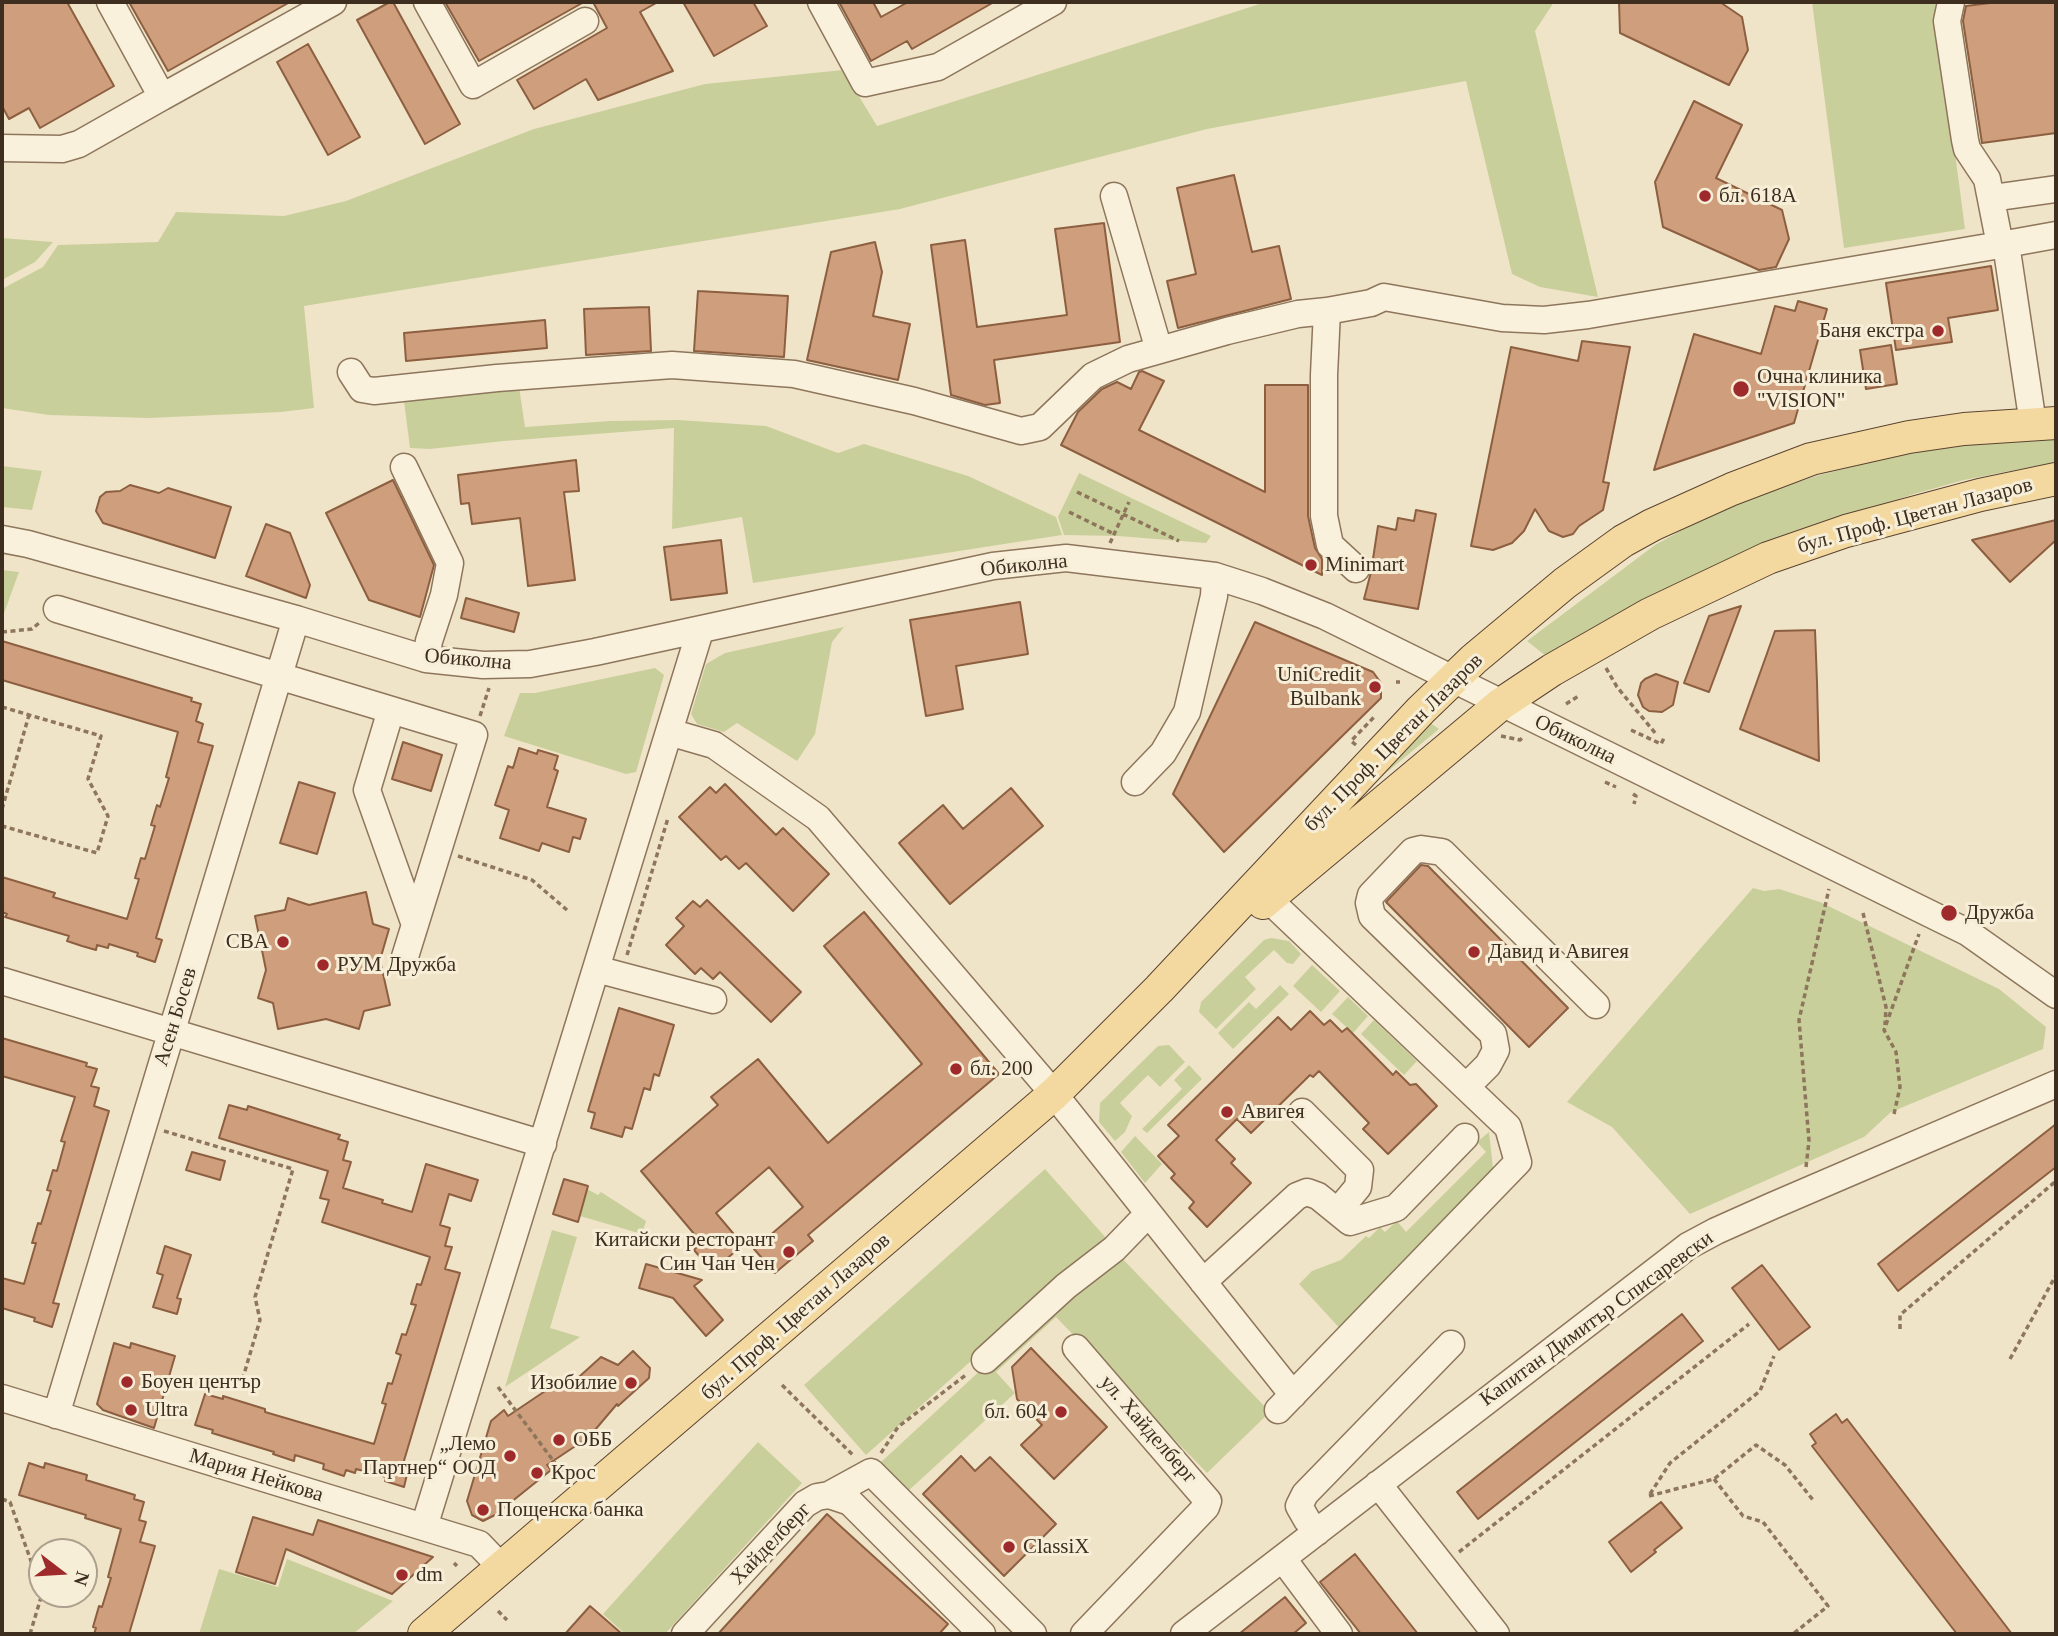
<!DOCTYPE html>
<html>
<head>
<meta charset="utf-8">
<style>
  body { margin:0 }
  #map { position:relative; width:2058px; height:1636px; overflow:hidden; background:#f0e4c8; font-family:Georgia,serif }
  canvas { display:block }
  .frame { position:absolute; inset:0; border:4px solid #3d2e20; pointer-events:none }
  .north { position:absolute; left:28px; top:1538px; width:70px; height:70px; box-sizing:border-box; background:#f7eed8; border:2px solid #ada18e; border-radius:50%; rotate:107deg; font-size:19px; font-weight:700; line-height:28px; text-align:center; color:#3d2e20 }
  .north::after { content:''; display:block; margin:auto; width:24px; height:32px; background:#9e2a2b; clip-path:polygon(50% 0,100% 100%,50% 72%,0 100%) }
</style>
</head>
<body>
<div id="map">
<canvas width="2058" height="1636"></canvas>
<div class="frame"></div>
<div class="north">N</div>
</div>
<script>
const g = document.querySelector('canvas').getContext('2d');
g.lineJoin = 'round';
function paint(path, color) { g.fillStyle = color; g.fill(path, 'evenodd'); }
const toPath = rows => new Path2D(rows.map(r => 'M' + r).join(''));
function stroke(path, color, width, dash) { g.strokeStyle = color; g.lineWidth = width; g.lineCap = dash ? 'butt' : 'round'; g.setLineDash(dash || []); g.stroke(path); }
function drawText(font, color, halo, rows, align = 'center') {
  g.font = font + ' Georgia,serif'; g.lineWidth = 6; g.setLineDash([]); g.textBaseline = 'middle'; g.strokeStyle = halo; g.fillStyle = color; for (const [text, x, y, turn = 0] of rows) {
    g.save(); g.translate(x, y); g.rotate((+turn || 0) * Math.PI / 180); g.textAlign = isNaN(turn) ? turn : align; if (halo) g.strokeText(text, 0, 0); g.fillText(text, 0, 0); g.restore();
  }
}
paint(toPath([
  [1266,2,1554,2,1535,31,1598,297,1540,287,1512,274,1466,81,1207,129,900,209,304,306,314,408,281,412,149,418,49,415,2,408,2,289,43,267,58,245,158,242,176,212,284,216,346,201,534,129,705,84,843,70,877,126],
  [1812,2,1935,2,1965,229,1844,248],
  [2,238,53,242,35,262,2,280],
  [519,387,525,427,610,421,679,420,766,426,838,453,864,444,968,476,1056,517,1062,535,753,583,742,517,672,529,674,428,504,441,430,449,410,448,404,401],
  [2056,439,2056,462,1964,480,1914,494,1763,545,1646,599,1546,656,1527,641,1655,545,1691,525,1748,499,1816,476,1901,454,1969,444],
  [2,466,42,471,32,510,2,507],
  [1079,473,1211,536,1206,543,1118,536,1064,535,1058,517],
  [2,570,19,572,3,616,2,616],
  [844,627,832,642,815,734,797,761,737,723,724,732,697,724,691,714,706,664,725,653],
  [655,668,664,675,636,772,626,774,504,736,520,693,535,693],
  [1426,720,1439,729,1341,810],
  [1753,888,1764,891,1779,889,1820,902,1999,989,2046,1027,2043,1049,1891,1112,1864,1137,1690,1214,1612,1127,1567,1102],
  [1271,938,1289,941,1301,954,1293,964,1287,963,1274,950,1245,977,1256,989,1216,1029,1199,1012,1201,1002,1264,940],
  [1312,965,1340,991,1321,1012,1293,986],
  [1280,985,1289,994,1233,1049,1218,1033,1249,1002,1256,1009],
  [1348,997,1368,1016,1353,1033,1332,1014],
  [1374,1020,1417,1061,1404,1075,1361,1034],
  [1169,1045,1185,1062,1160,1087,1148,1075,1120,1103,1132,1116,1125,1132,1115,1141,1099,1122,1100,1103,1158,1046],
  [1189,1065,1202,1079,1147,1133,1142,1129,1182,1089,1174,1080],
  [1489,1132,1493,1168,1344,1333,1299,1284,1312,1271,1341,1260,1366,1236,1369,1238,1380,1227,1385,1232,1397,1221,1406,1232,1486,1152,1477,1142],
  [1135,1136,1162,1164,1145,1183,1121,1152],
  [1045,1169,1107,1239,866,1455,804,1385],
  [587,1189,598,1195,601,1192,646,1221,642,1234,580,1216],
  [552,1230,577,1237,550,1328,580,1337,505,1387],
  [1116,1252,1270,1412,1207,1473,1056,1317,996,1372,1015,1393,907,1492,880,1463,1048,1308],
  [758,1442,802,1483,665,1634,625,1634,603,1614],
  [287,1559,393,1601,353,1634,199,1634,219,1569,278,1587]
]), '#c9cf9b');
const building = toPath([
  [2,2,67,2,114,86,40,128,29,108,9,119,2,106,2,2],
  [129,2,290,2,168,71,129,2],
  [390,2,393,2,460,124,425,144,357,20,390,2],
  [445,2,584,2,479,61,445,2],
  [593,2,658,2,640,12,673,71,598,100,586,79,534,109,517,80,607,28,593,2],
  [683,2,753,2,767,26,714,56,683,2],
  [839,2,873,2,881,17,908,2,994,2,912,49,907,41,871,61,839,2],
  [1619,2,1720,2,1742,17,1748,50,1729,85,1620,33,1619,2],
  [1998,2,2056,2,2056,133,1982,143,1963,21,1966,6,1998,2],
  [308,44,360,137,328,155,277,62,308,44],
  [1694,101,1742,125,1716,178,1782,210,1789,239,1776,267,1759,270,1663,227,1655,182,1694,101],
  [1234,175,1252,252,1279,246,1291,299,1178,328,1167,281,1196,274,1177,188,1234,175],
  [1104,223,1120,342,994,360,1000,403,985,405,951,395,931,245,965,240,977,327,1067,315,1055,229,1104,223],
  [875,242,882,272,873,316,910,324,898,380,807,360,831,252,875,242],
  [1991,266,1998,310,1948,318,1952,342,1896,350,1886,283,1991,266],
  [698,291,788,296,784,357,694,351,698,291],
  [1798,301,1827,309,1794,423,1654,470,1694,334,1761,354,1775,306,1795,311,1798,301],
  [649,307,651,351,586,355,584,309,649,307],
  [545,320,547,348,406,361,404,333,545,320],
  [1582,341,1630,347,1603,482,1609,483,1603,510,1579,526,1573,534,1563,537,1549,531,1535,509,1524,531,1512,543,1493,550,1471,546,1511,347,1578,361,1582,341],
  [1891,345,1897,384,1866,389,1860,350,1891,345],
  [1142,371,1164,381,1139,430,1265,492,1265,385,1308,385,1308,516,1315,548,1322,559,1322,575,1061,445,1078,412,1102,389,1117,382,1131,389,1139,372,1142,371],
  [576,460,579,491,564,492,575,580,528,586,520,518,472,524,469,503,461,504,458,475,576,460],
  [393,480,434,565,420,617,369,600,326,513,393,480],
  [130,485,159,493,168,488,231,507,215,558,103,523,96,511,100,497,106,492,120,491,130,485],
  [1416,510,1436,514,1418,609,1364,599,1371,572,1378,526,1396,530,1398,518,1414,521,1416,510],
  [2056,520,2056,540,2010,582,1972,540,2056,520],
  [266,524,290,533,310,585,306,598,246,576,266,524],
  [721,540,727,593,671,600,664,547,721,540],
  [466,598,519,613,514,632,461,618,466,598],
  [1020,602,1028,654,956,666,963,709,926,716,910,620,1020,602],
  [1741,606,1709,692,1684,683,1709,616,1741,606],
  [1255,622,1373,672,1381,683,1381,698,1224,852,1173,794,1255,622],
  [1815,630,1817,682,1819,761,1740,729,1775,631,1815,630],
  [2,641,192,698,191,701,201,704,196,721,203,724,198,742,213,746,156,938,162,940,155,962,137,956,138,953,109,944,108,948,97,945,96,950,82,946,67,941,69,936,5,917,7,914,2,912,2,877,55,893,53,897,127,919,139,879,135,878,141,858,145,859,155,826,151,825,157,805,160,807,169,778,166,777,178,732,2,680,2,641],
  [1656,674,1678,682,1673,705,1662,712,1649,711,1643,707,1638,695,1641,683,1645,679,1656,674],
  [403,742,442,755,431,791,392,779,403,742],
  [519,748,537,754,538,750,558,756,554,769,558,771,547,807,586,819,580,839,573,837,569,852,542,843,539,851,500,838,509,810,495,805,508,766,513,768,519,748],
  [299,782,335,793,317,854,280,843,299,782],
  [725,784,776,835,783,828,829,874,793,911,746,863,739,869,726,856,721,860,679,817,710,787,716,793,725,784],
  [1011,788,1043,826,950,904,899,843,943,805,963,829,1011,788],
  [1421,865,1428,866,1568,1008,1529,1047,1386,902,1421,865],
  [366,892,373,924,389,929,380,960,390,1005,364,1011,359,1029,326,1019,278,1029,273,1003,258,998,266,970,255,916,285,910,288,898,309,905,366,892],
  [707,900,801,992,771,1022,720,972,713,979,701,968,695,974,666,945,684,926,676,918,693,901,700,907,707,900],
  [864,912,999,1074,808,1235,813,1241,775,1273,754,1249,803,1207,769,1167,716,1213,743,1245,712,1271,694,1250,701,1242,641,1171,718,1105,711,1097,758,1059,828,1143,922,1064,824,946,864,912],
  [619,1008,674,1025,659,1076,654,1074,650,1090,644,1088,632,1129,625,1127,622,1137,591,1128,595,1113,588,1111,619,1008],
  [1310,1011,1324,1025,1330,1020,1342,1032,1347,1028,1393,1075,1396,1071,1410,1085,1416,1084,1437,1106,1388,1154,1363,1129,1369,1123,1319,1071,1313,1077,1310,1075,1251,1133,1237,1119,1216,1140,1235,1159,1231,1163,1251,1183,1207,1227,1189,1208,1194,1202,1171,1178,1175,1174,1158,1156,1179,1136,1168,1125,1278,1017,1291,1030,1310,1011],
  [2,1038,87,1063,86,1066,97,1069,91,1086,99,1088,94,1106,109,1111,53,1303,59,1304,52,1327,34,1321,35,1318,2,1308,2,1278,24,1284,36,1243,32,1243,38,1223,41,1224,51,1191,47,1190,53,1170,57,1171,65,1142,61,1141,75,1097,2,1076,2,1038],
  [229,1105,247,1110,248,1106,340,1135,338,1139,348,1142,343,1160,351,1162,343,1188,383,1200,382,1203,412,1212,426,1164,478,1180,471,1201,449,1194,440,1225,450,1228,445,1246,452,1247,445,1269,460,1273,403,1464,409,1466,404,1487,385,1481,386,1477,356,1469,355,1473,346,1470,344,1476,323,1469,324,1464,295,1455,294,1461,273,1454,274,1452,212,1433,213,1430,195,1425,205,1394,223,1399,223,1396,265,1409,265,1412,374,1444,386,1404,382,1403,388,1383,392,1384,401,1355,396,1353,402,1334,406,1335,416,1305,411,1304,417,1284,421,1285,430,1257,322,1222,329,1200,320,1198,328,1171,219,1138,229,1105],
  [2056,1124,2056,1167,1898,1291,1878,1264,2056,1124],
  [192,1152,225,1161,220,1180,186,1170,192,1152],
  [564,1179,588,1186,578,1222,553,1214,564,1179],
  [165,1246,191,1255,177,1298,181,1299,177,1314,153,1307,163,1275,157,1273,165,1246],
  [646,1264,702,1280,694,1286,723,1320,706,1336,673,1298,639,1288,646,1264],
  [1762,1265,1810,1327,1779,1350,1732,1288,1762,1265],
  [1682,1314,1703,1341,1478,1519,1457,1492,1682,1314],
  [114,1343,130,1348,131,1343,175,1356,154,1428,103,1410,97,1404,114,1343],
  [1031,1348,1107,1427,1054,1479,1021,1445,1042,1425,1017,1399,1012,1367,1031,1348],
  [633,1351,650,1368,649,1378,618,1406,617,1404,589,1437,547,1465,551,1470,495,1515,483,1521,472,1515,467,1501,491,1421,504,1410,508,1416,563,1379,569,1386,601,1357,618,1365,633,1351],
  [1836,1414,1842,1423,1847,1419,2012,1634,1957,1634,1812,1446,1816,1443,1810,1434,1836,1414],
  [961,1456,975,1471,990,1457,1056,1524,1004,1576,923,1494,961,1456],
  [29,1463,44,1468,45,1463,87,1475,86,1480,135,1495,134,1499,144,1502,139,1520,146,1522,140,1542,155,1546,129,1634,94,1634,96,1628,93,1627,99,1606,102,1607,111,1578,108,1577,121,1529,85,1518,86,1515,19,1495,29,1463],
  [1661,1502,1682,1528,1654,1550,1656,1552,1631,1572,1609,1542,1661,1502],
  [827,1514,948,1624,939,1634,718,1634,827,1514],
  [253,1517,313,1535,318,1520,433,1557,392,1594,286,1549,275,1584,236,1572,253,1517],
  [1355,1554,1418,1634,1361,1634,1320,1582,1355,1554],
  [1285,1597,1306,1623,1293,1634,1239,1634,1285,1597],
  [590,1606,622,1634,565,1634,590,1606]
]);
paint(building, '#cf9f7d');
stroke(building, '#8d5f41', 2);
const minor = toPath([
  [110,2,162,97,333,2],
  [427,2,473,85,585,21],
  [821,2,865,83,938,67,1053,2],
  [1951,2,1947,21,1965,140,1967,149,1987,179,2000,245],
  [2,148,62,149,79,144,162,97],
  [1114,196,1159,350],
  [1992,198,2056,189],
  [351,372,362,389,374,391,497,378,672,365,794,374,914,401,1021,431,1040,427,1093,376,1128,359,1227,331,1298,314,1327,311],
  [2033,424,2006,244,2056,235],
  [404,467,450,563,444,595,429,641,426,659],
  [2,539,28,544,296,619,426,659,483,665,530,664,595,652,993,566,1066,558,1215,576,1262,591,1325,616,1967,932,2056,995],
  [1356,569,1330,545,1324,516,1324,375,1327,311,1371,303,1384,297,1502,318,1544,320,1588,315,2006,244],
  [57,609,474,735,404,960],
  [391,710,367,790,415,925],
  [669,732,714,745,818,818,1054,1094,1293,1395],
  [1135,782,1163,753,1187,712,1214,596,1215,576],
  [1268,899,1508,1127,1518,1162,1278,1410],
  [596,969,713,1000],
  [2,981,543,1144],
  [1466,1087,1488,1065,1496,1050,1493,1034,1372,916,1369,903,1371,895,1413,851,1421,849,1442,852,1596,1005],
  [1302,1112,1360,1170,1358,1187,1338,1211],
  [1203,1282,1297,1196,1307,1192,1318,1196,1350,1222,1396,1208,1465,1137],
  [1076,1348,1208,1501,1206,1507,1084,1634],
  [985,1360,1066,1286,1114,1249,1148,1214],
  [2,1398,479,1544,502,1568],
  [56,1415,296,619],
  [1378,1484,1496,1634],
  [829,1495,871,1472,1033,1634],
  [424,1527,700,631],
  [1317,1532,1307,1520,1299,1506,1305,1494,1451,1344],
  [1283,1559,1339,1634],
  [685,1634,805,1504,817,1497,829,1495,850,1502,982,1634],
  [1184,1634,1688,1246,1716,1231,1772,1206,2056,1084]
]);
const major = toPath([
  [1263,903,1501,704,1552,670,1650,614,1768,558,1846,531,1980,495,2056,479],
  [424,1634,1054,1094,1159,989,1421,710,1474,659,1565,583,1623,541,1652,525,1732,489,1811,459,1909,437,1964,429,2056,423]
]);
stroke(minor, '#8d765c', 29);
stroke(major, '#5b4430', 34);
stroke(toPath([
  [1077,492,1179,541],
  [1069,512,1114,534],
  [1110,543,1129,502],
  [2,632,32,629,39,623],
  [1606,668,1617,687,1656,734],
  [1396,682,1400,682],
  [1566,704,1580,695],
  [2,707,101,736,88,779,108,816,97,853,2,826],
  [480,716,489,688],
  [1631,730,1661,744,1664,738],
  [1501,736,1520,740,1523,737],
  [1356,745,1351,741,1376,715],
  [1605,782,1616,787],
  [1633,794,1636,796,1634,804],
  [2,809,29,715],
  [458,856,532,880,567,910],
  [1863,913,1886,1007,1885,1025],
  [627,955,668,818],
  [1894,1114,1900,1087,1896,1052,1884,1030,1919,934],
  [164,1131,293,1169,255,1297,260,1320,242,1381],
  [1806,1167,1809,1141,1799,1020,1829,889],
  [1900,1329,1900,1315,2056,1181],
  [2010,1359,2056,1275],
  [782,1385,853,1455],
  [498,1387,564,1475],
  [881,1453,898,1427,967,1374],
  [1714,1479,1743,1516,1763,1522,1828,1606,1793,1634],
  [1650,1494,1670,1463,1760,1391,1774,1356],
  [1649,1496,1714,1479,1756,1445,1785,1465,1813,1500],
  [2,1499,10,1502,42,1592],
  [1459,1552,1749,1324],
  [454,1563,457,1566],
  [498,1611,507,1620],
  [30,1634,42,1594]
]), '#8d765c', 3.5, [5, 3.5]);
stroke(minor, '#faf1dc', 26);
stroke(major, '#f3d9a0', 32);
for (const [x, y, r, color] of [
  [1705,196,7,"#9e2a2b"],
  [1938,331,7,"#9e2a2b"],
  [1741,389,9,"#9e2a2b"],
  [1311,565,7,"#9e2a2b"],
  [1375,687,7,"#9e2a2b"],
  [1949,913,9,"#9e2a2b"],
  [283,942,7,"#9e2a2b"],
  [1474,952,7,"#9e2a2b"],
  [323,965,7,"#9e2a2b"],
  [956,1069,7,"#9e2a2b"],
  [1227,1112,7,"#9e2a2b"],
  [789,1252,7,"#9e2a2b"],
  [127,1382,7,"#9e2a2b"],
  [631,1383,7,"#9e2a2b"],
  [131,1410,7,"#9e2a2b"],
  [1061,1412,7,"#9e2a2b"],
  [559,1440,7,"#9e2a2b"],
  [510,1456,7,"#9e2a2b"],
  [537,1473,7,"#9e2a2b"],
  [483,1510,7,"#9e2a2b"],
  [1009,1547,7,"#9e2a2b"],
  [402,1575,7,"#9e2a2b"]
]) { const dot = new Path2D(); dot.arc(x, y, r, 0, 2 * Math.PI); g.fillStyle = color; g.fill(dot); stroke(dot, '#f7eed8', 2.5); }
drawText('21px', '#3d2e20', '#f7eed8', [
  ["бл. 618А",1719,196],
  ["Баня екстра",1924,331,"right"],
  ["Очна клиника",1757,377],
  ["\"VISION\"",1757,401],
  ["Minimart",1325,565],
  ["UniCredit",1361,675,"right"],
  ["Bulbank",1361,699,"right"],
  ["Дружба",1965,913],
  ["CBA",269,942,"right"],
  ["Давид и Авигея",1488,952],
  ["РУМ Дружба",337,965],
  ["бл. 200",970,1069],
  ["Авигея",1241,1112],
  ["Китайски ресторант",775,1240,"right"],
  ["Син Чан Чен",775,1264,"right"],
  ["Боуен център",141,1382],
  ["Изобилие",617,1383,"right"],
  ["Ultra",145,1410],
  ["бл. 604",1047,1412,"right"],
  ["ОББ",573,1440],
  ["„Лемо",496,1444,"right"],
  ["Партнер“ ООД",496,1468,"right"],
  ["Крос",551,1473],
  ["Пощенска банка",497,1510],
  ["ClassiX",1023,1547],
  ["dm",416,1575]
], 'left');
drawText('21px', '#3d2e20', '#f7eed8', [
  ["бул. Проф. Цветан Лазаров",1915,516,-15],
  ["Обиколна",1024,566,-6],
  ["Обиколна",468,660,5],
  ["Обиколна",1575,740,26],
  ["бул. Проф. Цветан Лазаров",1394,743,-45],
  ["Асен Босев",176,1017,-73],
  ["бул. Проф. Цветан Лазаров",796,1317,-41],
  ["Капитан Димитър Списаревски",1597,1319,-36],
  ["ул. Хайделберг",1148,1430,49],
  ["Мария Нейкова",256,1476,17],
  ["Хайделберг",771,1544,-46]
]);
</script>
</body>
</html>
